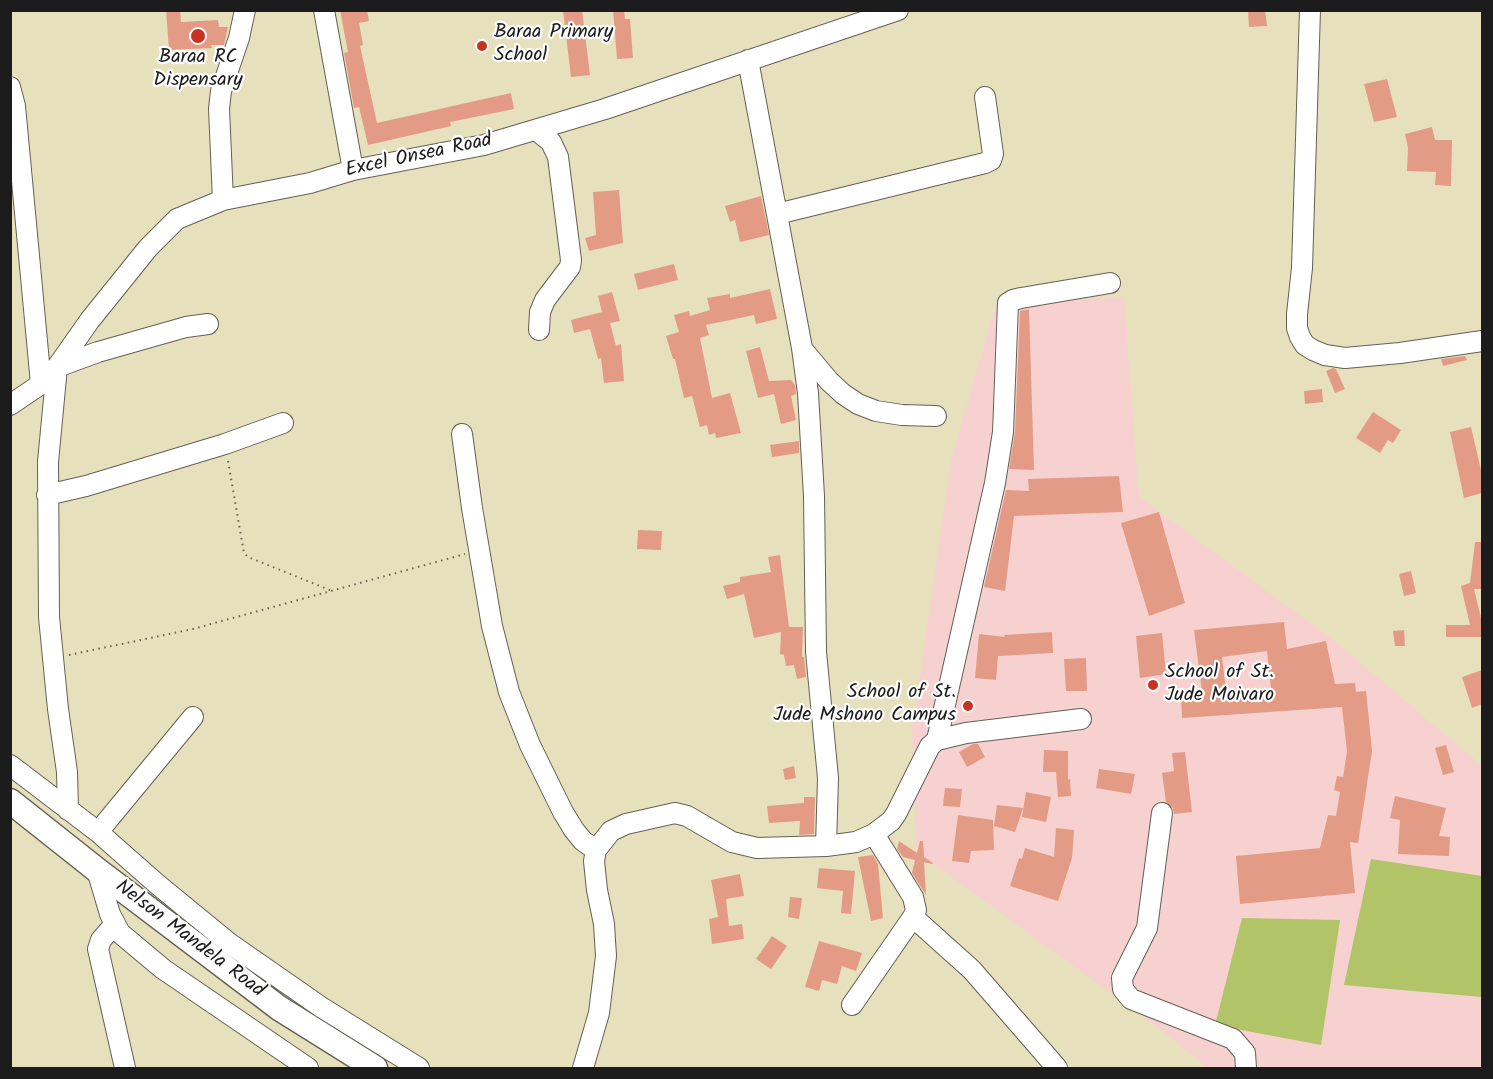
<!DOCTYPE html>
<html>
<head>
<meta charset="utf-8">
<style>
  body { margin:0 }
  #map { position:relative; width:1493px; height:1079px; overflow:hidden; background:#e7e0bd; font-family:Kalam,sans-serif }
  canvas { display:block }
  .frame { position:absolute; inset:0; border:12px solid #1c1c1c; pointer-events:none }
</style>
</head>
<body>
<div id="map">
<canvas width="1493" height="1079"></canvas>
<div class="frame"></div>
</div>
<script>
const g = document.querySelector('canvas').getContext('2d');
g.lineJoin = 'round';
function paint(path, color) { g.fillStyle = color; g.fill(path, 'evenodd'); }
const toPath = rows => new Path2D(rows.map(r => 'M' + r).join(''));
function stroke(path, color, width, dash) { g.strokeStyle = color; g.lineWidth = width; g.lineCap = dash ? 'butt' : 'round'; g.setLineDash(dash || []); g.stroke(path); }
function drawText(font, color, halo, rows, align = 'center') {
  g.font = font + ' Kalam,sans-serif'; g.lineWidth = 4.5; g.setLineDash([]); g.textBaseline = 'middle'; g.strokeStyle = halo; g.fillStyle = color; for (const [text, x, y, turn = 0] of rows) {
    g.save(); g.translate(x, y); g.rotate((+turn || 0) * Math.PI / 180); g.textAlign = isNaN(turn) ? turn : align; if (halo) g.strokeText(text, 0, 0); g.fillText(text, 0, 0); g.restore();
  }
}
paint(toPath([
  [1124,297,1139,497,1332,639,1482,766,1482,1068,1208,1068,1164,1032,924,857,916,846,912,731,951,460,996,304]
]), '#f7d0d0');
paint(toPath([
  [1371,859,1482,876,1482,997,1344,985],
  [1242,918,1340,920,1321,1045,1215,1025]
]), '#b2c468');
paint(toPath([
  [166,10,180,10,181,22,218,20,219,27,228,27,224,45,211,45,212,48,169,50],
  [340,10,367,10,369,21,359,23,363,45,360,46,377,123,511,93,514,109,450,122,451,126,368,145,359,107,354,108,344,53,348,52],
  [563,10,582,10,590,75,571,77],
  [613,10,624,10,625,19,630,19,633,58,617,59],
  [1248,10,1265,10,1267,26,1249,27],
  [1387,79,1397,117,1374,122,1364,84],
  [1432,127,1435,140,1452,140,1451,186,1435,185,1436,172,1407,171,1408,148,1405,134],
  [619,190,623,243,589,251,585,238,596,235,593,192],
  [761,196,769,235,740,242,735,220,730,222,725,206],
  [674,264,678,280,638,290,634,274],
  [770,289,777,319,756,324,754,315,706,325,709,335,700,338,712,398,730,393,741,433,716,438,715,433,709,435,707,425,700,427,692,396,684,398,675,359,673,359,666,336,679,332,674,315,689,311,690,316,710,310,707,298,730,294,730,298],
  [612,292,620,321,610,323,616,346,621,344,624,381,604,383,601,358,598,359,590,329,574,333,571,320,602,312,598,296],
  [1029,309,1034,470,1009,469,1015,432,1020,311],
  [760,347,769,381,791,380,795,385,796,394,791,396,796,420,781,424,774,394,758,398,746,351],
  [1465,356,1467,360,1443,366,1441,359],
  [1333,368,1336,369,1345,389,1335,393,1326,371],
  [1322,389,1323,402,1305,404,1304,391],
  [1373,412,1401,430,1393,443,1388,440,1380,453,1356,438],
  [1471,427,1481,470,1482,470,1482,493,1464,498,1450,432],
  [799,441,799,453,772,457,770,445],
  [1119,476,1123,512,1014,516,1005,591,984,587,1006,490,1029,491,1028,479],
  [1159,512,1185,603,1149,616,1121,523],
  [638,530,662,531,661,550,637,549],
  [1475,542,1482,542,1482,589,1474,589,1482,622,1482,637,1446,637,1446,625,1470,625,1461,586,1470,583],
  [780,555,789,627,803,627,802,657,804,657,806,677,797,679,794,665,786,666,784,655,780,654,781,632,754,638,744,594,727,599,723,586,740,582,740,577,771,572,768,557],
  [1411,571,1416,593,1404,596,1399,574],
  [1284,622,1287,649,1326,641,1335,684,1355,683,1356,692,1366,691,1372,751,1358,843,1350,842,1355,893,1240,904,1236,856,1320,848,1328,815,1336,816,1340,792,1334,790,1337,776,1343,777,1347,751,1342,707,1182,718,1181,693,1202,692,1194,630],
  [1267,651,1271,688,1226,691,1222,657],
  [1404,630,1405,646,1395,646,1393,631],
  [1052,632,1053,653,998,656,996,680,975,678,979,634,1005,637,1004,635],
  [1162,633,1166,674,1140,678,1136,636],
  [1086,658,1087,691,1066,691,1064,659],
  [1482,670,1482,704,1472,708,1462,677],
  [973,744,978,744,985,757,967,767,959,752],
  [1446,745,1454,772,1443,775,1435,748],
  [1044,750,1068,751,1068,780,1070,779,1071,796,1058,797,1056,772,1043,772],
  [1185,752,1192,812,1174,814,1173,808,1166,802,1162,773,1174,771,1172,753],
  [794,766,796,778,785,780,783,769],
  [1099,769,1135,774,1131,794,1096,788],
  [945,788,962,789,960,807,943,806],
  [1026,792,1051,797,1046,822,1022,817],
  [1395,796,1446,808,1439,836,1450,837,1449,856,1398,854,1400,820,1390,818],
  [804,797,815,797,814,834,799,835,800,821,769,823,767,806,804,803],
  [997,805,1023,808,1015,832,994,826],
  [958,815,993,820,994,850,971,851,969,863,952,861],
  [1056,828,1074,830,1072,858,1058,901,1010,886,1019,858,1022,859,1025,848,1054,857],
  [899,841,917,853,920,841,923,841,924,857,933,863,932,864,924,862,926,895,912,873,915,860,903,857,897,849],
  [873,855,878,864,883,918,871,921,858,857],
  [819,868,855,871,851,914,841,913,843,891,817,888],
  [740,874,744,896,726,899,729,926,742,924,744,939,712,944,709,919,718,917,711,880],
  [790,897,802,898,799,919,788,917],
  [772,936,787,946,771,969,756,959],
  [819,941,862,953,856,971,842,966,837,984,822,980,819,991,805,987]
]), '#e49b85');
const minor = toPath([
  [324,10,353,170],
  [1310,10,1302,268,1297,314,1297,328,1300,337,1305,345,1313,350,1325,355,1345,358,1400,353,1482,341],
  [748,60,802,348,808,393,814,496,816,652,828,778,826,846],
  [10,87,15,106,41,384],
  [536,130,551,142,558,157,571,260,570,267,545,300,540,312,539,330],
  [223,200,219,109,221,91,239,38,245,10],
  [777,214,985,163,991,160,993,154,985,97],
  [803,350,829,381,843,394,858,404,876,411,902,415,936,416],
  [10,405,41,384,57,367,90,320,148,248,177,219,189,214,223,200,310,183,353,170,484,145,605,109,898,10],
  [462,434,472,508,492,626,509,692,530,745,563,812,574,830,583,841,596,850],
  [47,495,86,486,225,444,283,423],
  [937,740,995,483,1003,432,1008,303,1013,300,1021,298,1110,283],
  [10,765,98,832,157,884,229,943,321,1007,419,1068],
  [68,810,67,772,58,709,49,617,48,462,57,367,98,352,186,327,208,324],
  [1162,813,1147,928,1122,978,1123,989,1131,999,1233,1039,1245,1053,1246,1068],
  [98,832,193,717],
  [97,870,110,914,120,933,163,969,308,1068],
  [913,917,972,970,1057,1068],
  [114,925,101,940,98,949,125,1068],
  [852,1005,913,917,916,910,913,897,874,834],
  [583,1068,599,1013,606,956,604,924,597,890,594,861,596,850,611,831,626,824,675,813,687,816,732,842,757,848,826,846,856,842,874,834,891,821,896,814,930,746,937,740,966,733,1081,719]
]);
const major = toPath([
  [10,801,97,870,279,1008,375,1068]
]);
stroke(minor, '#636154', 22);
stroke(major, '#636154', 27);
stroke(toPath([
  [228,461,244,553,248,557,332,591],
  [69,655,193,629,465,554]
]), '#636154', 2, [1.5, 4.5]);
stroke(minor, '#fff', 20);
stroke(major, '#fff', 24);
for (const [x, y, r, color] of [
  [198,36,8,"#c8321e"],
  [482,46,6,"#c8321e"],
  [1153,685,6,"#c8321e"],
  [968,706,6,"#c8321e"]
]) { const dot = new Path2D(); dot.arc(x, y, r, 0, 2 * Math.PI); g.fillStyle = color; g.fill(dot); stroke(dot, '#fff', 2); }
drawText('20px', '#1c1c1c', '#fff', [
  ["Baraa Primary",494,34],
  ["School",494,57],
  ["Baraa RC",198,59,"center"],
  ["Dispensary",198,82,"center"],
  ["School of St.",1165,674],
  ["Jude Moivaro",1165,697],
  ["School of St.",956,694,"right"],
  ["Jude Mshono Campus",956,717,"right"]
], 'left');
drawText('20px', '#1c1c1c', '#fff', [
  ["Excel Onsea Road",419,157,-12],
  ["Nelson Mandela Road",189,940,37]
]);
</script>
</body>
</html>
